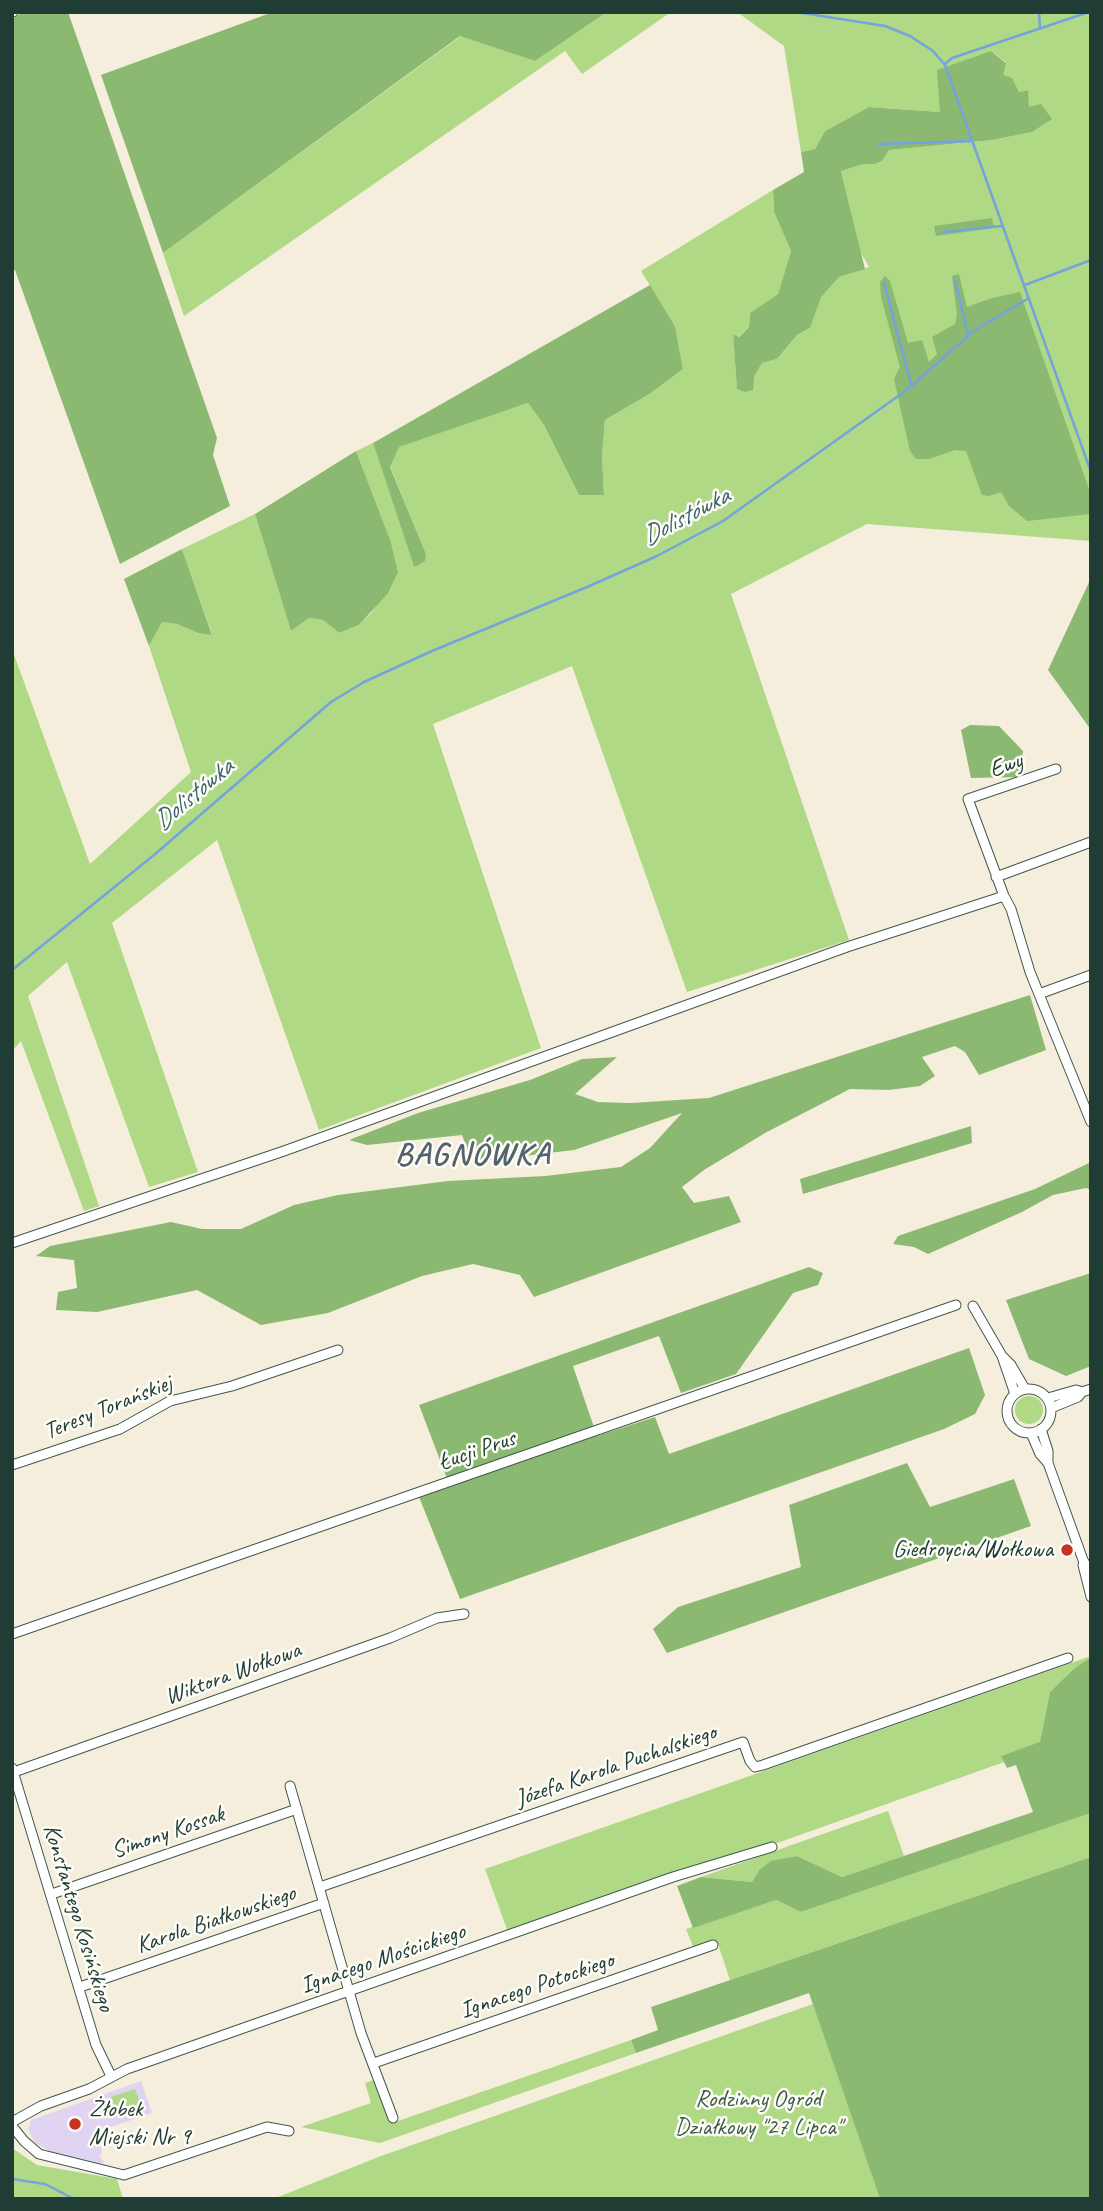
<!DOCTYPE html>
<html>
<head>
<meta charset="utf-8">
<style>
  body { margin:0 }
  #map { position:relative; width:1103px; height:2211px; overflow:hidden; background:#f6eedc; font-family:Caveat,sans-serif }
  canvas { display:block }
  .frame { position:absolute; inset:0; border:14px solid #1f3d34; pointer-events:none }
</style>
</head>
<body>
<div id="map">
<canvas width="1103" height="2211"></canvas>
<div class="frame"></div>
</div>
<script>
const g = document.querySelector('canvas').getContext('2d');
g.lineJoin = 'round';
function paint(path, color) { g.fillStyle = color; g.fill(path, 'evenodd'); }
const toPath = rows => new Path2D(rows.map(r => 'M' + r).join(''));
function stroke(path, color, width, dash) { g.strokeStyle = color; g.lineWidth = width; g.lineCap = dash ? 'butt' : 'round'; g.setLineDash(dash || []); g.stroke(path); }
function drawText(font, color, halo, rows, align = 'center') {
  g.font = font + ' Caveat,sans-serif'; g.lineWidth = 5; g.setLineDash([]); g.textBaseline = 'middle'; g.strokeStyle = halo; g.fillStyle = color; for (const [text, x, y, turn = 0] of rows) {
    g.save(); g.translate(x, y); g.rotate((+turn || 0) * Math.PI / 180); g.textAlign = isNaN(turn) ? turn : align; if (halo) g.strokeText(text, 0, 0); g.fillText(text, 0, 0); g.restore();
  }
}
paint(toPath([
  [141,2081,152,2113,111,2127,112,2131,99,2136,102,2150,100,2157,104,2161,103,2164,52,2152,35,2143,28,2129,31,2120]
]), '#e1d4f3');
paint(toPath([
  [607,12,671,12,582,74,565,51,184,316,163,253,461,36,535,61],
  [737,12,1091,12,1091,541,867,524,731,594,849,940,687,992,572,666,433,724,541,1048,319,1130,217,840,112,923,198,1172,149,1187,67,962,28,996,99,1206,84,1211,21,1041,12,1051,12,649,90,864,191,772,149,646,162,622,177,624,198,633,212,634,182,549,255,514,291,631,309,618,323,620,339,633,359,625,371,613,398,572,391,542,356,451,373,443,414,567,426,554,390,466,398,447,528,403,544,425,579,495,604,495,602,456,605,420,651,393,683,369,675,326,641,271,773,190,774,212,791,251,778,294,750,313,749,327,738,337,733,334,737,388,754,377,762,363,777,359,797,335,810,328,820,297,839,277,869,267,861,253,841,171,864,164,875,164,882,161,889,150,993,140,1032,132,1027,90,1019,92,1002,75,1006,62,991,51,940,112,869,107,825,131,815,149,801,152,784,46],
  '1015 1410a14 14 0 1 1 28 0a14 14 0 1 1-28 0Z',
  [1091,1656,1050,1692,1040,1743,1001,1756,1004,1762,758,1850,508,1932,485,1869],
  [888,1811,904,1856,842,1877,797,1856,759,1870,752,1882,701,1877],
  [1091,1813,1091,1857,730,1980,717,1941,694,1949,686,1929,776,1900,801,1912],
  [813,2004,880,2199,273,2199,381,2156],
  [631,2040,636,2053,380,2143,301,2127,371,2103,365,2083,383,2077,398,2121],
  [135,2089,142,2108,119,2116,111,2097],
  [12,2148,37,2165,117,2179,123,2199,12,2199]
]), '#afd985');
paint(toPath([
  [22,12,68,12,217,438,213,455,230,506,120,564,15,270,12,270,12,20],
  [273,12,607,12,535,61,460,36,163,253,101,75],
  [991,51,1006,63,1003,75,1012,78,1019,92,1028,90,1029,107,1041,104,1052,119,1032,132,993,140,889,150,882,161,875,164,864,164,841,171,865,269,839,277,821,297,810,328,797,335,777,359,762,363,754,377,753,390,745,392,737,389,733,334,739,337,749,327,750,313,778,294,791,251,774,212,773,190,804,172,801,152,815,149,825,131,869,107,940,112,937,70],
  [992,218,994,228,936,236,934,226],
  [959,274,967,307,992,298,1020,292,1091,495,1091,514,1027,521,1009,506,1001,492,989,496,982,495,966,451,955,450,929,459,916,459,910,451,894,379,900,367,881,297,880,282,885,276,890,281,908,343,922,340,929,362,937,354,932,337,955,324,957,315,952,276],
  [650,285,675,326,683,369,651,393,605,420,602,456,604,495,579,495,544,425,528,403,399,447,390,467,426,554,425,561,414,567,373,443],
  [356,451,391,542,398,572,388,593,359,625,339,633,323,620,309,618,291,631,255,514],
  [182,549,212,635,198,633,177,624,162,622,149,646,124,579],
  [1091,578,1091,730,1048,670],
  [970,725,999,726,1023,751,1019,777,971,778,961,730],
  [1030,995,1046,1050,979,1075,965,1052,955,1046,922,1057,935,1076,920,1086,889,1090,850,1089,765,1133,704,1170,682,1187,694,1203,729,1196,741,1222,534,1297,520,1275,473,1264,422,1276,328,1313,261,1325,197,1290,97,1312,56,1310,58,1292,77,1288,74,1260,36,1256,50,1246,171,1222,202,1229,241,1229,294,1205,338,1195,448,1181,545,1176,621,1167,650,1148,682,1113,574,1150,472,1162,462,1135,367,1145,349,1140,418,1113,530,1080,582,1059,617,1057,575,1094,598,1102,631,1103,709,1098],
  [971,1126,972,1143,803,1194,800,1179],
  [1091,1162,1091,1190,1086,1188,1053,1195,1022,1212,928,1254,914,1247,893,1244,898,1236,1035,1189],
  [809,1267,823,1273,818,1285,793,1293,736,1374,681,1393,659,1336,573,1366,597,1436,655,1417,669,1454,969,1348,985,1395,975,1414,944,1429,460,1599,417,1492,448,1481,419,1405],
  [1091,1273,1091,1366,1066,1376,1029,1359,1006,1300],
  [907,1463,930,1507,1014,1479,1031,1526,667,1653,653,1629,678,1607,801,1567,789,1505],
  [1091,1657,1091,1813,801,1912,776,1900,693,1928,677,1886,701,1877,752,1882,759,1870,771,1861,797,1856,842,1877,1033,1812,1016,1765,1007,1768,1001,1756,1040,1742,1050,1692,1074,1669],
  [1091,1857,1091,2199,880,2199,809,1993,636,2053,631,2040,658,2030,651,2007]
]), '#8bb972');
stroke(toPath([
  [796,12,885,26,910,36,933,51,945,65,1091,472],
  [1039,12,1040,28],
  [945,64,952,58,1089,12],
  [878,144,972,141],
  [943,232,1002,226],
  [955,280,968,335],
  [884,283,911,384],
  [1025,285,1091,260],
  [12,970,154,855,331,702,364,682,432,651,587,587,657,556,723,521,908,389,975,330,1029,298],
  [12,2179,45,2184,74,2199]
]), '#75a3dd', 2.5);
const minor = toPath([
  [12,12,13,12],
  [996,877,1091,842],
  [1004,896,968,799,1056,769],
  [1039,994,1091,975],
  [12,1243,284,1151,847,947,1004,896,1011,909,1030,972,1091,1122],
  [973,1306,1002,1356,1015,1394],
  [1002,1356,1011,1365,1025,1389],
  '1007 1411a22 22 0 1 1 44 0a22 22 0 1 1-44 0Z',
  [1048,1398,1076,1390,1082,1392],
  [1051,1408,1078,1397,1082,1392,1091,1389],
  [1041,1429,1048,1451,1048,1463,1083,1560,1091,1574],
  [1031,1433,1040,1454,1048,1463],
  [12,1465,120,1429,170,1401,232,1386,338,1350],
  [1083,1565,1091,1597],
  [12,1634,956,1305],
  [12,1768,96,2045,111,2076],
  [14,1772,390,1638,437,1618,464,1614],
  [290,1786,361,2033,393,2118],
  [320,1887,743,1742,750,1761,755,1767,763,1765,1068,1658],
  [52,1894,297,1809],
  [80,1987,324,1903],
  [374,2063,713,1945],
  [12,2122,41,2106,89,2089,127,2069,673,1877,772,1847],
  [12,2126,24,2141,39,2154,124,2175,267,2127,289,2131]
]);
stroke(minor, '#3f584d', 11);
stroke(minor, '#fff', 9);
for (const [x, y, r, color] of [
  [1067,1550,7,"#c8321e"],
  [75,2124,7,"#c8321e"]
]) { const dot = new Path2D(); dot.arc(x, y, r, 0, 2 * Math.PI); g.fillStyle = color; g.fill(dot); stroke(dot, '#fdfcf7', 2.5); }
drawText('24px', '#1f3d34', '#fdfcf7', [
  ["Ewy",1006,766,-19],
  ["Teresy Torańskiej",108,1408,-22],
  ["Łucji Prus",477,1451,-19],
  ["Wiktora Wołkowa",233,1674,-20],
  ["Józefa Karola Puchalskiego",616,1766,-19],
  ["Simony Kossak",168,1833,-19],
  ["Konstantego Kosińskiego",78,1918,73],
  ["Karola Białkowskiego",216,1920,-19],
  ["Ignacego Mościckiego",383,1959,-19],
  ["Ignacego Potockiego",537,1986,-19]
]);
drawText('24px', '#1f3d34', '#fdfcf7', [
  ["Giedroycia/Wołkowa",1053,1550],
  ["Żłobek",89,2110,"left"],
  ["Miejski Nr 9",89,2138,"left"]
], 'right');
drawText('24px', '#3c5c44', '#fdfcf7', [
  ["Rodzinny Ogród",758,2100],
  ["Działkowy \"27 Lipca\"",758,2128]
]);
drawText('italic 26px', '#3d616f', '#fdfcf7', [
  ["Dolistówka",686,517,-28],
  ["Dolistówka",194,795,-40]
]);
g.letterSpacing = '2px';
drawText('bold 32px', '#55636d', '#fdfcf7', [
  ["BAGNÓWKA",473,1156]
]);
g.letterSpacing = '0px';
</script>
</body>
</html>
